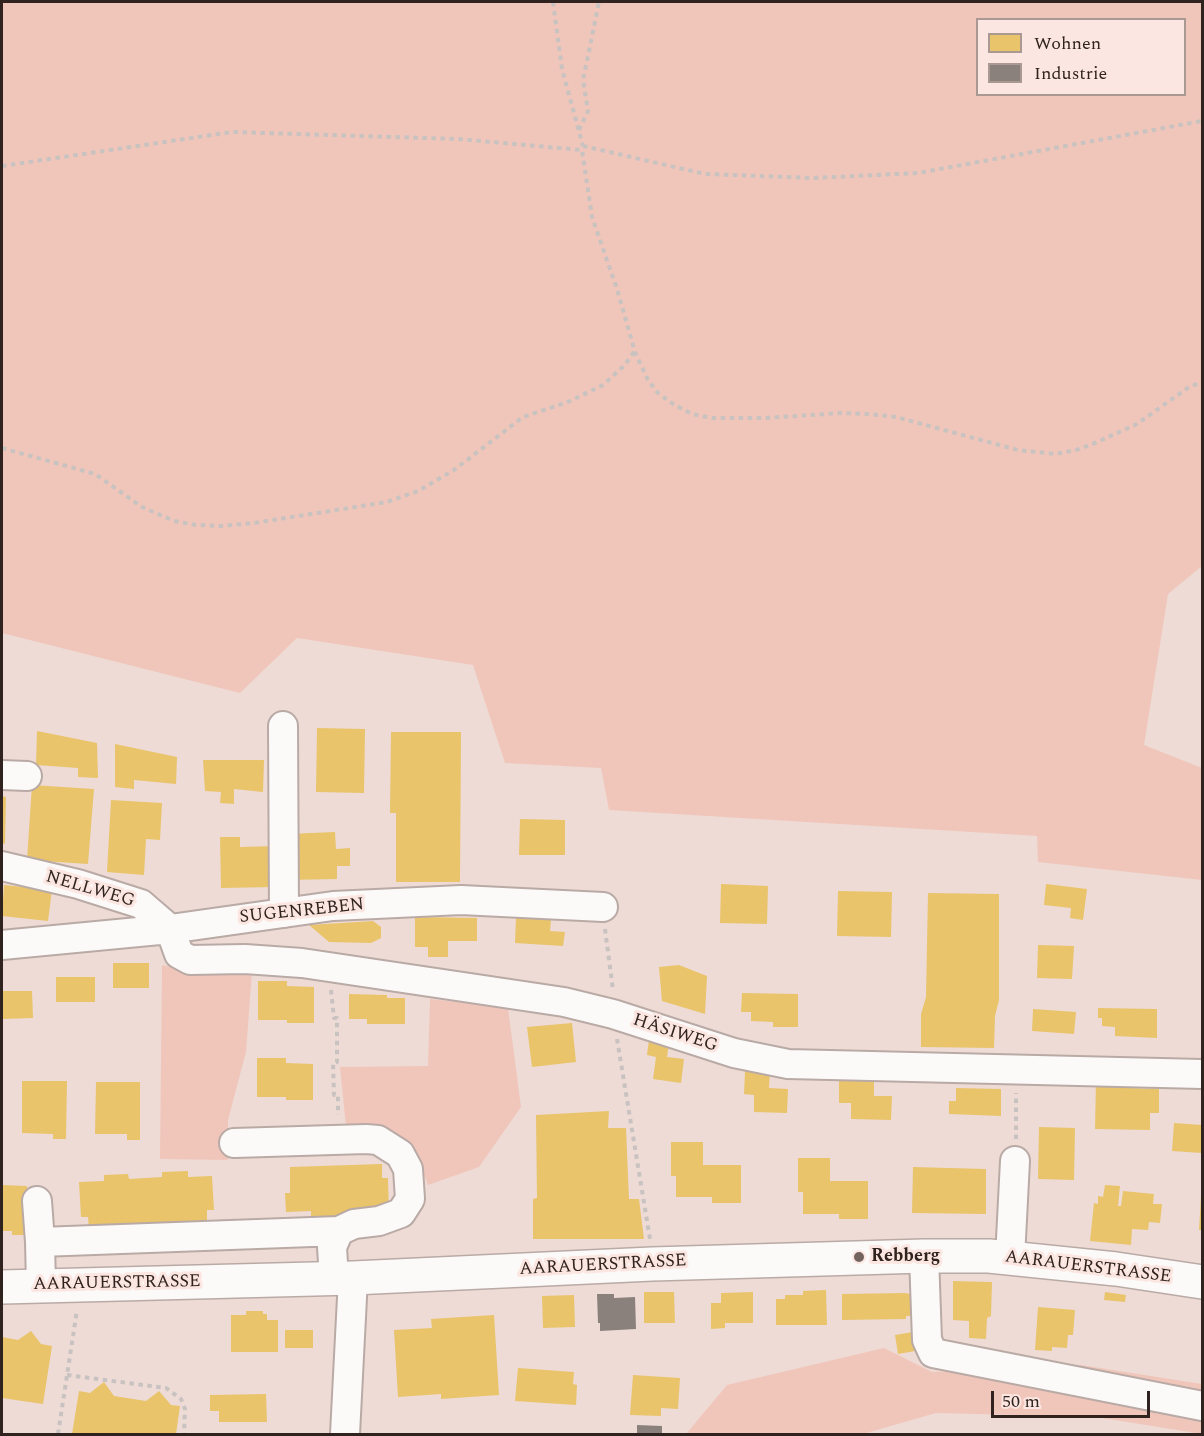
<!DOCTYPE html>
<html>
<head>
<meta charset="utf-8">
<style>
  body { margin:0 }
  #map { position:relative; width:1204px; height:1436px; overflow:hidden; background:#eedbd6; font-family:Spectral,serif }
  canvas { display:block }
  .frame { position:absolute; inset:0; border:3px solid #30231f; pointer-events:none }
  .legend { position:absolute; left:976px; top:18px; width:210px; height:78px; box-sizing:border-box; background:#fce6e1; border:2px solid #aa9893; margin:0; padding:8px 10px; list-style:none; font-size:18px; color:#30231f }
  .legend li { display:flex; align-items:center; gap:12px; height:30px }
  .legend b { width:30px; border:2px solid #aa9893 }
  .scale { position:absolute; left:991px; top:1391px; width:159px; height:27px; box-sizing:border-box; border:3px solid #30231f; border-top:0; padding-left:8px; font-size:18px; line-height:21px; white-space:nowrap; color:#30231f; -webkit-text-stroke:4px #fce6e1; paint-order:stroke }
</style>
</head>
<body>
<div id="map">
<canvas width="1204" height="1436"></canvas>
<div class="frame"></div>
<ul class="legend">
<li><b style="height:16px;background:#e9c46a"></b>Wohnen</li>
<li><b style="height:16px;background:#8a817c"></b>Industrie</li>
</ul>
<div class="scale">50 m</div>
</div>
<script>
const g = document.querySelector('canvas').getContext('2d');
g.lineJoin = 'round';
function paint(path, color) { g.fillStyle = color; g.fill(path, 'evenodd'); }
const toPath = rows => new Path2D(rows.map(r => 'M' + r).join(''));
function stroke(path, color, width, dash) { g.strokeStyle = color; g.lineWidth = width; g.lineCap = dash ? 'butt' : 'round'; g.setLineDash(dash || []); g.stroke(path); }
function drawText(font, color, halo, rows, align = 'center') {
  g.font = font + ' Spectral,serif'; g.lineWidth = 6; g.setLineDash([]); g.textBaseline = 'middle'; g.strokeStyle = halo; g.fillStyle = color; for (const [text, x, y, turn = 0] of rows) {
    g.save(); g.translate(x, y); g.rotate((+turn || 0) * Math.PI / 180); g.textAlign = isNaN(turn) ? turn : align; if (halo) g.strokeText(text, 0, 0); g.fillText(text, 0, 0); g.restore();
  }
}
paint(toPath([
  [2,2,1202,2,1202,566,1168,594,1144,745,1202,768,1202,880,1038,862,1037,836,609,810,601,768,505,763,473,665,297,638,240,693,2,633],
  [978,20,1184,20,1184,94,978,94],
  [162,965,200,973,252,972,246,1052,228,1120,228,1160,160,1159],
  [430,999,508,1008,521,1107,479,1167,428,1185,413,1145,387,1130,346,1127,340,1067,428,1066],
  [884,1348,932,1372,1081,1365,1202,1384,1202,1434,1096,1417,936,1413,863,1434,686,1434,727,1385]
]), '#f0c6ba');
paint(toPath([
  [317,728,365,729,364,793,316,792],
  [37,731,97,743,98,778,78,777,78,768,36,765],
  [391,732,461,732,460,882,396,882,396,813,390,813],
  [115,744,177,757,176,784,134,780,134,789,115,787],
  [203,760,264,760,263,792,234,789,234,804,220,803,221,792,205,791],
  [32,785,94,789,88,864,27,860],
  [2,796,6,797,5,844,2,843],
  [111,800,162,803,160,840,146,839,144,875,107,872],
  [520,819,565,820,565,855,519,855],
  [335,832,336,849,350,848,350,866,337,866,337,879,288,880,287,834],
  [220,837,240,837,240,847,275,846,275,887,221,888],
  [721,884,768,886,767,924,720,923],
  [1046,884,1087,889,1083,920,1070,918,1071,908,1044,905],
  [4,885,52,890,48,921,2,916],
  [838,891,892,892,891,937,837,936],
  [928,893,999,894,999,1000,995,1016,994,1048,921,1047,921,1014,926,997],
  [415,917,477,918,477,941,448,941,448,957,428,957,428,947,415,947],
  [516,917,551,920,550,931,565,932,563,946,515,943],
  [373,921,381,927,381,938,371,943,329,942,309,925],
  [1038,945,1074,946,1072,979,1037,978],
  [113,963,149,963,149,988,113,988],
  [679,965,707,976,705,1014,662,1001,659,967],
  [56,977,95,977,95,1002,56,1002],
  [258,981,287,981,287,986,314,987,314,1023,287,1023,287,1020,258,1020],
  [2,991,32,991,33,1018,2,1019],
  [742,993,798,994,798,1027,773,1027,773,1022,751,1021,751,1012,741,1012],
  [349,994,387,995,387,998,405,998,405,1024,367,1024,367,1019,349,1019],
  [1098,1008,1157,1009,1157,1038,1115,1036,1115,1027,1102,1026,1102,1018,1098,1018],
  [1033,1009,1076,1012,1074,1034,1032,1031],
  [572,1023,576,1062,532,1067,527,1027],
  [649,1040,669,1043,667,1057,684,1059,681,1083,653,1079,656,1057,647,1055],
  [257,1058,286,1058,286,1063,313,1064,313,1100,286,1100,286,1097,257,1097],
  [745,1071,770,1072,769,1088,788,1089,787,1113,754,1112,754,1095,744,1094],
  [839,1078,874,1080,874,1096,892,1096,891,1120,851,1119,851,1103,839,1103],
  [22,1081,67,1081,66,1139,53,1139,53,1134,22,1133],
  [96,1082,140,1082,140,1140,127,1140,127,1134,95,1134],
  [1096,1082,1122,1082,1128,1088,1159,1089,1159,1113,1150,1113,1150,1130,1095,1129],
  [956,1088,1001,1089,1001,1116,949,1114,949,1101,956,1101],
  [609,1111,608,1128,626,1128,629,1199,639,1199,644,1239,533,1239,533,1199,537,1198,536,1115],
  [1174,1123,1202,1125,1202,1153,1172,1151],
  [1039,1127,1075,1128,1074,1180,1038,1179],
  [671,1142,703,1142,703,1165,741,1165,741,1203,712,1203,712,1197,676,1197,676,1176,671,1176],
  [798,1158,830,1158,830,1181,868,1181,868,1219,839,1219,839,1214,803,1214,803,1192,798,1192],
  [382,1164,382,1178,388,1178,389,1215,311,1217,311,1211,286,1212,285,1193,290,1193,290,1167],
  [913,1167,986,1169,986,1214,912,1213],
  [188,1171,188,1177,212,1176,214,1210,207,1210,207,1224,89,1230,88,1217,81,1217,79,1182,104,1181,104,1175,128,1174,129,1179,162,1177,162,1172],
  [2,1185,27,1186,27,1235,12,1235,12,1231,2,1231],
  [1105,1185,1120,1186,1118,1206,1121,1206,1123,1191,1154,1194,1153,1204,1162,1204,1160,1223,1149,1222,1148,1230,1132,1229,1131,1245,1090,1241,1094,1203,1098,1204,1098,1196,1103,1197],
  [1201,1196,1202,1196,1202,1230,1199,1230],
  [953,1281,992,1282,991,1316,987,1318,986,1339,969,1338,969,1321,953,1320],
  [826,1290,827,1325,776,1325,776,1299,785,1299,785,1295,803,1295,803,1291],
  [644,1292,674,1292,675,1323,644,1323],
  [753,1292,753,1323,725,1323,725,1328,711,1329,711,1303,721,1303,721,1293],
  [1105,1292,1126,1295,1125,1302,1104,1300],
  [905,1293,915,1295,915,1316,906,1316,906,1319,842,1320,842,1294],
  [574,1295,575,1327,543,1328,542,1296],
  [1038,1307,1075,1310,1073,1335,1068,1335,1067,1348,1052,1347,1052,1351,1035,1350],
  [246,1311,263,1311,263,1314,267,1314,267,1320,278,1320,278,1352,231,1352,231,1315,246,1315],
  [494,1315,499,1395,441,1399,441,1394,398,1397,394,1330,432,1328,431,1319],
  [285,1330,313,1330,313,1348,285,1348],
  [31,1331,41,1344,52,1346,43,1404,2,1398,2,1337,18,1340],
  [913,1332,915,1351,898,1354,895,1335],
  [518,1368,574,1372,573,1384,577,1385,576,1405,515,1401],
  [633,1375,680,1378,678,1409,661,1408,661,1416,630,1415],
  [104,1382,114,1396,146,1401,159,1391,171,1405,180,1406,176,1434,72,1434,79,1391,90,1393],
  [266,1394,267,1422,219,1422,219,1411,210,1411,210,1395]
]), '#e9c46a');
paint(toPath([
  [597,1294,614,1294,614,1298,635,1297,636,1329,600,1331,600,1323,598,1323],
  [637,1425,662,1426,662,1434,637,1434]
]), '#8a817c');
const minor = toPath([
  [283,726,284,913],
  [2,775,27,776],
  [2,866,78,884,141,904,170,929,179,954,190,960,245,959,302,963,564,1002,613,1014,734,1053,788,1064,1202,1074],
  [2,945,170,929,333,906,461,900,603,907],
  [234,1143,366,1139,378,1140,400,1154,408,1169,410,1199,401,1213,379,1221,354,1224,339,1231,332,1247,334,1279],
  [37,1201,40,1242],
  [924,1256,927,1340,933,1353,1202,1406],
  [1010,1258,1015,1161],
  [41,1285,40,1242,339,1231],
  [345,1434,353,1278]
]);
const major = toPath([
  [2,1287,353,1278,652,1264,924,1256,989,1256,1116,1269,1202,1282]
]);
stroke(minor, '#b9aaa6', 32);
stroke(major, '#b9aaa6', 36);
stroke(toPath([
  [553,2,562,69,583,146],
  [579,130,588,111,583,80,599,2],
  [583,146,705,174,813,178,918,173,1202,121],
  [2,166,232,132,458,139,582,150,592,217,617,289,635,352,648,380,658,393,673,404,692,414,712,418,765,418,842,413,870,414,896,417,1018,450,1055,454,1076,450,1095,443,1137,424,1189,387,1202,382],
  [2,448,95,474,142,507,174,521,196,525,221,526,254,523,387,502,418,491,454,470,523,417,568,402,603,385,624,366,634,352],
  [605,929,613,990],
  [331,990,334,1018,337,1018,337,1062,333,1063,334,1095,338,1095,338,1115],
  [617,1039,650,1239],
  [1016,1139,1016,1093],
  [67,1375,166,1388,181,1399,185,1409,184,1434],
  [58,1434,77,1310]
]), '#c8c2c0', 4, [4.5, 4.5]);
stroke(minor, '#fcfaf9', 28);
stroke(major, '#fcfaf9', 33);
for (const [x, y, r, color] of [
  [859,1257,6,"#72635f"]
]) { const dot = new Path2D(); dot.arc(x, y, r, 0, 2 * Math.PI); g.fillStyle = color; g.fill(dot); stroke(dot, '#fce6e1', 2); }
drawText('18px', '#30231f', '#fce6e1', [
  ["NELLWEG",90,890,16],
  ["SUGENREBEN",302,912,-6],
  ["HÄSIWEG",675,1034,18],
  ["AARAUERSTRASSE",603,1266,-3],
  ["AARAUERSTRASSE",1088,1268,7],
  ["AARAUERSTRASSE",117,1284,-1]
]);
drawText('bold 18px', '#30231f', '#fce6e1', [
  ["Rebberg",871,1257]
], 'left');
</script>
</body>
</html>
